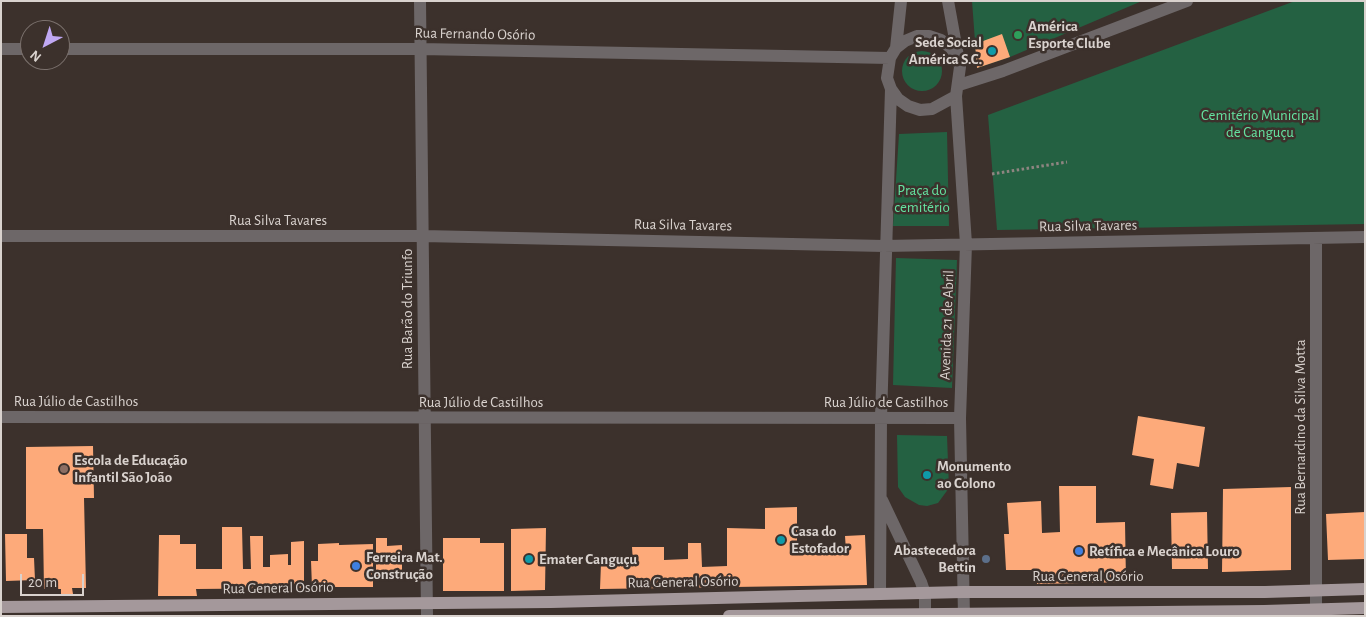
<!DOCTYPE html>
<html>
<head>
<meta charset="utf-8">
<style>
  body { margin:0 }
  #map { position:relative; width:1366px; height:617px; overflow:hidden; background:#3c312c; font-family:"Alegreya Sans",sans-serif }
  canvas { display:block }
  .frame { position:absolute; inset:0; border:2px solid #d9d2ce; pointer-events:none }
  .north { position:absolute; left:20px; top:20px; width:50px; height:50px; box-sizing:border-box; background:#3c312c; border:1px solid #7b716d; border-radius:50%; rotate:220deg; font-size:14px; font-weight:700; line-height:20px; text-align:center; color:#d9d2ce }
  .north::after { content:''; display:block; margin:auto; width:18px; height:22px; background:#c0a8f3; clip-path:polygon(50% 0,100% 100%,50% 72%,0 100%) }
  .scale { position:absolute; left:20px; top:574px; width:64px; height:22px; box-sizing:border-box; border:2px solid #d9d2ce; border-top:0; padding-left:6px; font-size:15px; line-height:18px; white-space:nowrap; color:#d9d2ce; -webkit-text-stroke:4px #3c312c; paint-order:stroke }
</style>
</head>
<body>
<div id="map">
<canvas width="1366" height="617"></canvas>
<div class="frame"></div>
<div class="north">N</div>
<div class="scale">20 m</div>
</div>
<script>
const g = document.querySelector('canvas').getContext('2d');
g.lineJoin = 'round';
function paint(path, color) { g.fillStyle = color; g.fill(path, 'evenodd'); }
const toPath = rows => new Path2D(rows.map(r => 'M' + r).join(''));
function stroke(path, color, width, dash) { g.strokeStyle = color; g.lineWidth = width; g.lineCap = dash ? 'butt' : 'round'; g.setLineDash(dash || []); g.stroke(path); }
function drawText(font, color, halo, rows, align = 'center') {
  g.font = font + ' "Alegreya Sans",sans-serif'; g.lineWidth = 5; g.setLineDash([]); g.textBaseline = 'middle'; g.strokeStyle = halo; g.fillStyle = color; for (const [text, x, y, turn = 0] of rows) {
    g.save(); g.translate(x, y); g.rotate((+turn || 0) * Math.PI / 180); g.textAlign = isNaN(turn) ? turn : align; if (halo) g.strokeText(text, 0, 0); g.fillText(text, 0, 0); g.restore();
  }
}
paint(toPath([
  [972,1,1142,1,1010,57,977,68],
  [1295,1,1365,1,1365,224,997,230,988,115],
  '902 71a20 20 0 1 1 40 0a20 20 0 1 1-40 0Z',
  [947,132,949,226,893,226,899,134],
  [896,258,957,260,952,388,893,385],
  [897,435,947,436,949,488,938,503,927,506,919,505,905,497,898,487]
]), '#246142');
paint(toPath([
  [1002,34,1010,57,977,68,975,44],
  [1138,416,1205,427,1199,467,1177,463,1173,489,1150,485,1154,459,1132,455],
  [93,446,94,498,84,498,86,588,72,588,73,594,61,595,61,589,44,589,43,529,26,529,26,447],
  [1059,486,1096,486,1096,523,1125,522,1126,582,1037,584,1036,570,1006,570,1004,534,1009,534,1007,503,1041,501,1042,533,1060,532],
  [1291,487,1291,570,1222,572,1223,489],
  [797,507,797,552,846,551,845,536,865,535,867,585,600,589,601,563,633,563,632,547,664,547,664,560,688,559,688,543,701,543,702,567,727,566,727,528,765,529,765,508],
  [1207,512,1208,569,1172,569,1171,513],
  [1365,512,1365,559,1328,560,1326,514],
  [222,527,242,527,243,569,251,569,250,536,263,536,263,567,270,567,270,555,288,554,288,565,291,565,291,542,304,541,304,588,196,589,197,596,158,596,159,535,180,535,180,544,196,544,196,569,222,569],
  [546,528,545,590,511,591,511,529],
  [5,534,27,534,27,558,34,558,35,580,6,581],
  [376,538,387,538,387,546,402,545,402,575,376,576],
  [443,538,480,538,480,543,504,543,504,591,443,591],
  [339,543,339,545,373,544,373,587,312,587,311,561,318,561,318,544]
]), '#fdaa7a');
stroke(toPath([
  [992,174,1067,162]
]), '#8e8581', 3, [2.5, 2.5]);
stroke(toPath([
  [420,1,427,616],
  [948,1,958,56],
  [917,36,929,36,941,40,951,48,958,58,960,67,956,96,932,109,920,110,908,106,898,99,891,89,887,78,890,58,896,48,905,41,917,36],
  [896,48,901,1],
  [1,49,30,49],
  [60,49,421,49,890,58],
  [959,85,1003,71,1187,1],
  [956,96,966,244,960,418,964,616],
  [1,236,423,236,884,246,1365,237],
  [1,417,960,418],
  [882,500,921,582,925,594,925,616],
  [880,594,881,418,891,89],
  [1316,616,1316,239]
]), '#6d6768', 12);
stroke(toPath([
  [1,607,551,602,963,592,1265,592,1365,589],
  [729,616,1264,611,1365,608]
]), '#a4989b', 12);
for (const [x, y, r, color] of [
  [1018,35,5,"#2e9e5b"],
  [992,51,5,"#0f9aa8"],
  [64,469,5,"#8d6e63"],
  [927,475,5,"#0f9aa8"],
  [781,540,5,"#0f9aa8"],
  [1079,551,5,"#3f7fe0"],
  [529,559,5,"#0f9aa8"],
  [986,559,5,"#5c6f8a"],
  [356,566,5,"#3f7fe0"]
]) { const dot = new Path2D(); dot.arc(x, y, r, 0, 2 * Math.PI); g.fillStyle = color; g.fill(dot); stroke(dot, '#3c312c', 2); }
drawText('bold 15px', '#d9d2ce', '#3c312c', [
  ["América",1028,26],
  ["Esporte Clube",1028,43],
  ["Sede Social",982,42,"right"],
  ["América S.C.",982,59,"right"],
  ["Escola de Educação",74,460],
  ["Infantil São João",74,477],
  ["Monumento",937,466],
  ["ao Colono",937,483],
  ["Casa do",791,531],
  ["Estofador",791,548],
  ["Abastecedora",976,550,"right"],
  ["Bettin",976,567,"right"],
  ["Retífica e Mecânica Louro",1089,551],
  ["Ferreira Mat.",366,557],
  ["Construção",366,574],
  ["Emater Canguçu",539,559]
], 'left');
drawText('15px', '#d9d2ce', '#3c312c', [
  ["Rua Fernando Osório",475,34,1],
  ["Rua Silva Tavares",278,220],
  ["Rua Silva Tavares",683,225,1],
  ["Rua Silva Tavares",1088,226,-1],
  ["Rua Barão do Triunfo",407,309,-90],
  ["Avenida 21 de Abril",947,325,-88],
  ["Rua Júlio de Castilhos",76,401],
  ["Rua Júlio de Castilhos",481,402],
  ["Rua Júlio de Castilhos",886,402],
  ["Rua Bernardino da Silva Motta",1300,427,-90],
  ["Rua General Osório",1088,576],
  ["Rua General Osório",683,582,-1],
  ["Rua General Osório",278,588,-1]
]);
drawText('15px', '#64e2a0', '#3c312c', [
  ["Cemitério Municipal",1260,115],
  ["de Canguçu",1260,132],
  ["Praça do",922,190],
  ["cemitério",922,207]
]);
</script>
</body>
</html>
